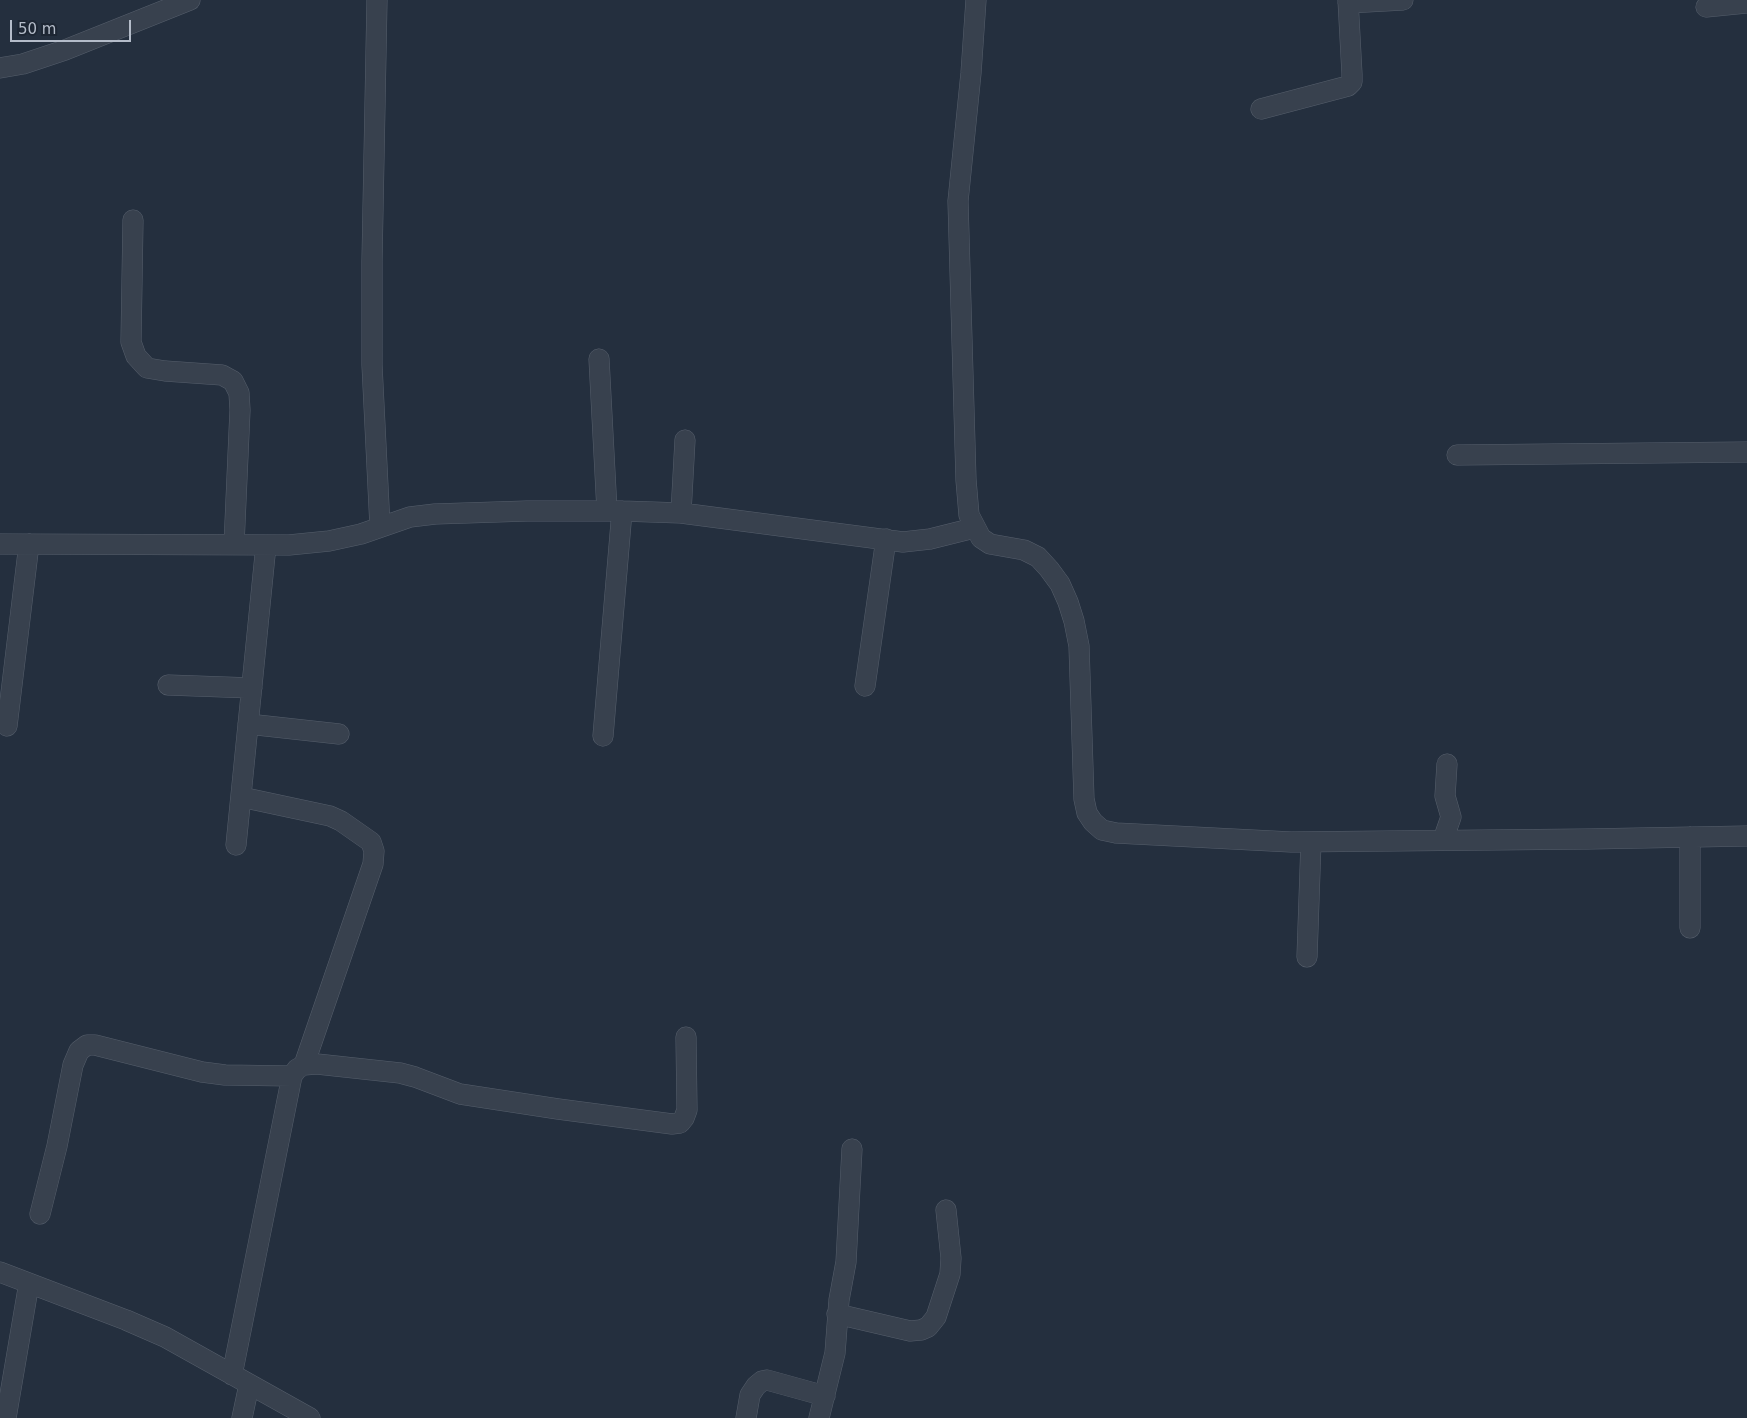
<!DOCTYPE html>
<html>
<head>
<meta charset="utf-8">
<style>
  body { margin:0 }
  #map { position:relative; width:1747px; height:1418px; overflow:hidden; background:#242f3e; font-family:"DejaVu Sans",sans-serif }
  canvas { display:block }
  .scale { position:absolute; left:10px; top:20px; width:121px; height:22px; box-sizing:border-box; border:2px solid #b4bcc9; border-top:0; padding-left:6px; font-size:15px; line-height:18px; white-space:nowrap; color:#b4bcc9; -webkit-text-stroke:4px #1d2633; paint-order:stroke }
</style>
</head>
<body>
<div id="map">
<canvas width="1747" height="1418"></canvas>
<div class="scale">50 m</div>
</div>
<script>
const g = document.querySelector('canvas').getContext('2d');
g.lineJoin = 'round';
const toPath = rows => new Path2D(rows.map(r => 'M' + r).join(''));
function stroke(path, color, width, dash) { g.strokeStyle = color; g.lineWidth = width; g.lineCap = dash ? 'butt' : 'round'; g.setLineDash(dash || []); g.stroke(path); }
const minor = toPath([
  [377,0,372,261,372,365,380,527],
  [976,0,971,73,958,201,966,480,969,515,981,538,990,544,1024,550,1038,557,1049,569,1060,584,1068,602,1074,621,1079,646,1084,799,1087,813,1093,822,1102,830,1116,833,1291,842,1588,839,1747,836],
  [1348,3,1403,0],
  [1706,7,1747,3],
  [0,68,23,64,65,50,190,0],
  [1261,109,1348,86,1352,82,1352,74,1348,0],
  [133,220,131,342,136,356,147,368,165,371,222,375,233,381,239,393,240,410,234,545],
  [599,359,607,511],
  [1457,455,1747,452],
  [681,513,685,440],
  [0,544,289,545,329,541,361,534,410,517,435,514,527,511,622,511,681,513,903,542,930,539,974,528],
  [168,685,252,688],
  [865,686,886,539],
  [248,724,339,734],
  [7,726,29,544],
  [603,736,622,511],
  [241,797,330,816,341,821,371,842,374,851,373,864,304,1065],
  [1443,840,1451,817,1445,796,1447,764],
  [236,845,266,545],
  [1690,928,1690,837],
  [1307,957,1311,842],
  [40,1214,57,1146,73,1065,79,1051,87,1045,95,1045,202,1072,225,1075,292,1076],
  [0,1272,126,1320,165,1337,310,1418],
  [837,1314,910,1331,921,1330,928,1327,936,1317,950,1274,951,1258,946,1210],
  [232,1375,292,1076,297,1069,304,1065,317,1064,400,1073,415,1077,460,1094,558,1109,672,1124,680,1123,684,1118,687,1110,686,1037],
  [6,1418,29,1283],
  [242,1418,249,1385],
  [746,1418,750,1395,756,1386,762,1381,767,1380,825,1396],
  [819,1418,835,1353,839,1300,846,1262,852,1149]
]);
stroke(minor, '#565f6c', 21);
stroke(minor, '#38414e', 20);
</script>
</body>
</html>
